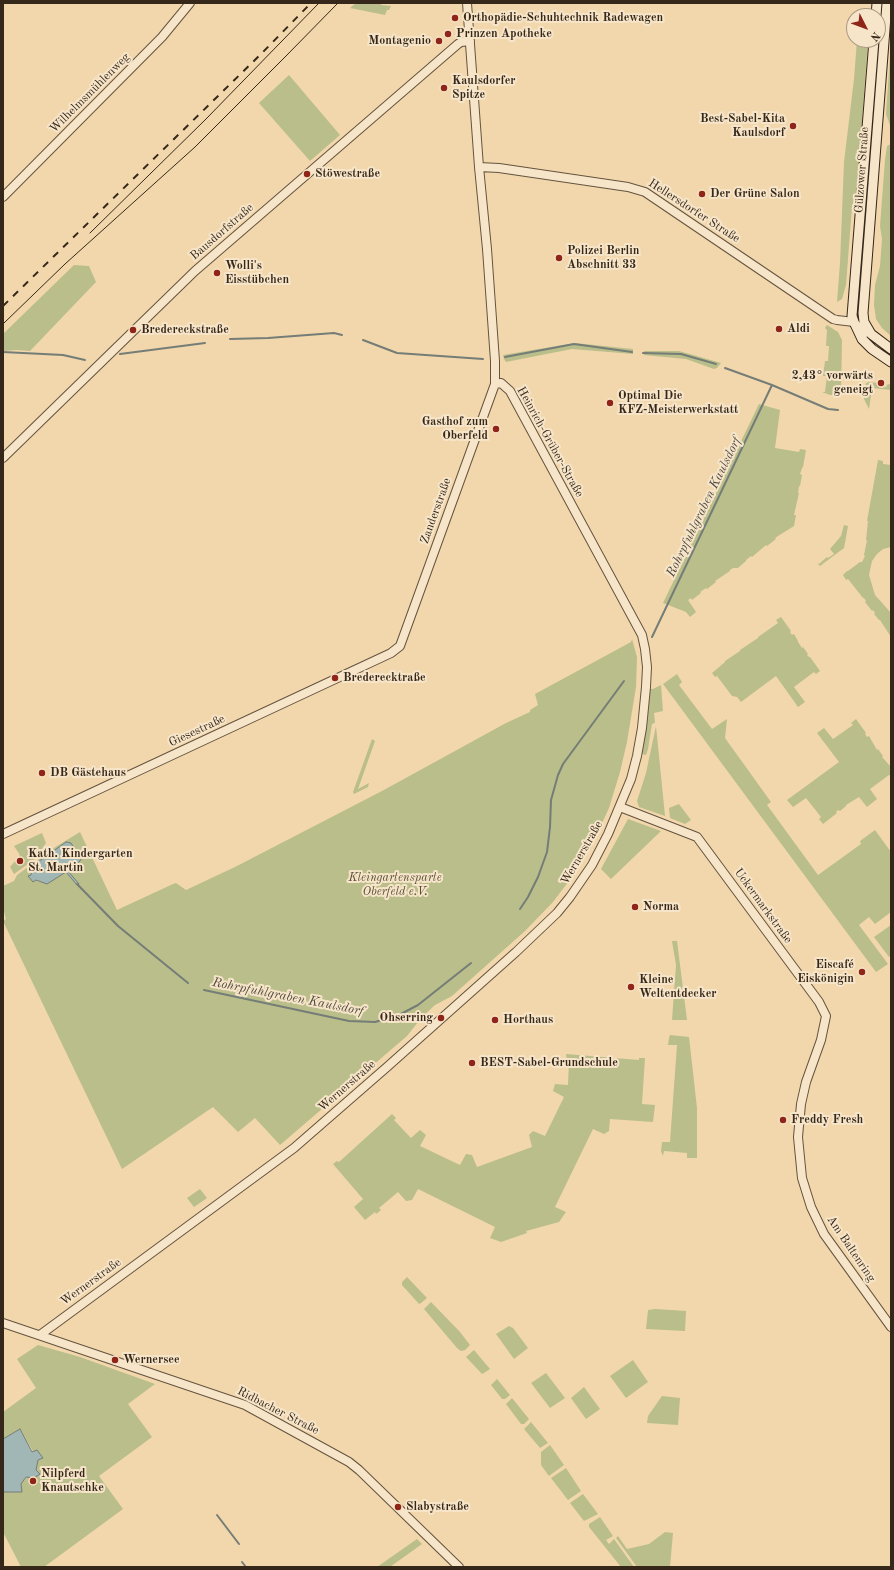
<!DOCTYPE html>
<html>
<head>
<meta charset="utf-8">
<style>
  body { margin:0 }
  #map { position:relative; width:894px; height:1570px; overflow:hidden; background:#f2d7ac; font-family:"Old Standard TT",serif }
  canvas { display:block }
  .frame { position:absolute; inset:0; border:4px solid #352719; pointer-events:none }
  .north { position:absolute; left:846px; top:8px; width:40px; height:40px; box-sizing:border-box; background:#f7e5c9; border:1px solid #a99983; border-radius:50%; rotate:132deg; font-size:11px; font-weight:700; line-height:16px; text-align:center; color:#352719 }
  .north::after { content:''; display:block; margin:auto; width:14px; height:18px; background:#8f2418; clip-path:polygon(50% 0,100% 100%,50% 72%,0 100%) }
</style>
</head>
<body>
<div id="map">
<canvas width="894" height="1570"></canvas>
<div class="frame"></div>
<div class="north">N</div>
</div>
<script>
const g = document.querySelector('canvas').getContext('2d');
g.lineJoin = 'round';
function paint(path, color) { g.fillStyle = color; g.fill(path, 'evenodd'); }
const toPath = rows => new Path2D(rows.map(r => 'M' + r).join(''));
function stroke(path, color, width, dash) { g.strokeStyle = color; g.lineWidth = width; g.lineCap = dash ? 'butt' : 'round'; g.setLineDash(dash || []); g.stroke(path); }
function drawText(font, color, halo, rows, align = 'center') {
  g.font = font + ' "Old Standard TT",serif'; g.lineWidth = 4; g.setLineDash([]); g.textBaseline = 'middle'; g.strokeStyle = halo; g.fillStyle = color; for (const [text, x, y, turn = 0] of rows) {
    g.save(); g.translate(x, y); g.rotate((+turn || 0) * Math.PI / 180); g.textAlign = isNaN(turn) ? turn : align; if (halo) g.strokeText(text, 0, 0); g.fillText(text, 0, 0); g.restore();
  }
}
paint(toPath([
  [356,3,382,3,381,5,391,6,389,10,387,10,385,15,350,8],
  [857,40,868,40,857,190,852,207,846,285,842,299,837,302,840,263,844,162,854,79],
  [891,40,891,128,886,114],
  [289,75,340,135,310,161,259,103],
  [891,144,891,336,882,328,876,319,874,305,875,285,880,266,882,239,880,226,885,160,887,146],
  [869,156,871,156,861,294,858,294],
  [74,265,89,266,96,282,30,351,17,350,3,351,3,334],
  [827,325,838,332,842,340,841,395,830,395,822,392,825,392,827,376,823,376,825,361,828,361,829,346,826,346,827,330,825,328],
  [575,343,633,349,633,354,572,349,506,362,504,359,503,355],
  [644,351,679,351,721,363,717,368,714,369,686,359,644,355],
  [869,382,878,383,879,386,882,388,886,387,888,384,891,385,891,390,872,388,869,409,864,399,866,383],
  [759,404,780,410,775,448,799,452,800,449,806,450,803,467,802,468,800,474,802,475,800,486,799,486,798,493,799,493,794,515,796,515,794,526,778,536,775,538,776,539,767,546,766,545,752,557,751,556,746,560,746,561,738,568,733,568,730,570,730,571,715,581,716,582,707,589,706,588,700,592,701,593,692,600,691,598,688,600,696,612,690,617,686,612,663,603],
  [878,460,883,461,883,464,891,465,891,547,883,549,877,554,872,561,869,575,875,595,891,613,891,637,880,620,879,620,874,614,875,613,873,610,872,611,865,602,866,601,864,598,863,598,848,579,846,580,843,575,847,571,848,571,860,562,862,562,865,556,864,555,867,540,866,540,868,521,867,521],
  [844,525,848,526,844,548,820,566,817,563,819,564,827,557,828,558,834,554,830,549,841,536],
  [781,617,791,631,790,632,792,635,794,634,798,641,798,642,802,648,803,647,808,654,807,655,809,657,810,657,820,671,816,674,814,672,794,687,805,702,798,707,776,676,741,702,737,697,732,696,717,676,715,677,712,673,725,662,725,661,740,651,740,650,758,638,758,637,778,623,776,620],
  [632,639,637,657,636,687,627,742,620,772,609,808,591,847,575,873,553,902,525,931,452,996,435,1005,422,1017,407,1036,280,1145,255,1118,238,1132,213,1107,122,1169,3,921,6,919,3,908,3,886,14,881,17,875,57,846,80,832,117,910,173,884,176,883,186,890,235,867,382,791,506,723,530,712,530,710,538,705,535,694,631,642],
  [66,842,69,842,64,872,58,877,40,882,36,880,31,875,32,869],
  [677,674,682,682,679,685,712,729,727,719,725,738,771,802,767,805,818,875,861,844,860,841,875,830,891,852,891,912,875,924,869,917,859,925,888,964,876,972,663,684],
  [661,685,663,711,654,713,655,723,652,724,648,749,646,755,642,754,647,724,650,689,653,689],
  [856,719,866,733,865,734,867,737,869,736,877,750,878,749,883,756,882,757,891,767,891,776,889,775,870,789,877,799,867,807,859,797,846,805,846,806,840,811,838,810,836,812,837,813,823,824,819,819,821,817,806,798,793,807,787,800,839,762,817,733,824,728,833,739,853,725,851,723],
  [656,726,665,816,639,807,637,801,646,773],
  [372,739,375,741,358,789,369,783,368,787,354,794,353,792],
  [679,804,691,820,685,824,670,818,669,808],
  [628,819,661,831,611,879,601,869],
  [42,833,46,843,35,859,14,874,10,867,20,855,14,846],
  [891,925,891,955,889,957,874,937],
  [672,941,677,941,687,1020,672,1020,676,965],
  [670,1035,689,1037,697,1108,697,1158,687,1158,687,1153,664,1151,663,1156,661,1151,662,1142,670,1142,677,1045,668,1045,669,1038],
  [566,1054,639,1060,639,1058,645,1058,642,1104,655,1105,653,1122,610,1119,609,1131,604,1134,593,1129,555,1207,566,1212,559,1222,526,1231,527,1233,501,1242,490,1238,495,1227,418,1189,412,1200,406,1201,398,1192,379,1208,381,1210,376,1214,375,1212,365,1220,354,1207,363,1199,333,1164,337,1161,339,1162,392,1114,396,1118,394,1120,411,1138,420,1130,426,1135,420,1146,460,1165,466,1154,472,1155,477,1167,532,1147,529,1135,533,1131,545,1136,564,1097,553,1091,555,1084,568,1085,569,1060,567,1060],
  [200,1189,207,1198,194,1207,187,1198],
  [407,1277,427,1298,421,1303,419,1304,402,1285,402,1282],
  [431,1302,460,1332,470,1345,465,1350,461,1351,457,1348,424,1309],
  [655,1309,686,1311,685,1331,646,1329,648,1310],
  [509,1326,513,1328,528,1348,514,1359,496,1334],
  [38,1345,80,1357,155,1384,128,1404,152,1437,99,1476,123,1509,44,1567,21,1567,3,1532,3,1490,4,1492,21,1484,27,1477,40,1474,36,1470,38,1460,20,1429,3,1439,3,1412,36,1388,17,1359],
  [474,1350,490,1369,484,1373,482,1374,466,1357],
  [633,1360,648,1382,626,1398,610,1376],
  [546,1373,565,1398,550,1408,531,1383],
  [497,1379,510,1395,505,1399,502,1399,491,1385],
  [584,1387,600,1409,586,1419,571,1398],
  [662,1396,680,1398,678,1425,647,1423,648,1416],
  [512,1398,529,1419,524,1424,521,1424,506,1404],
  [531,1422,548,1443,540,1448,524,1429],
  [550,1445,564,1465,549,1476,541,1465,541,1452],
  [566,1468,581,1491,568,1500,551,1478],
  [583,1494,598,1514,584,1521,570,1503],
  [600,1517,613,1536,606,1540,609,1544,614,1539,634,1567,621,1567,589,1527,589,1524],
  [665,1532,673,1533,670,1567,637,1567,616,1538,618,1536,627,1549,649,1544],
  [417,1539,422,1544,390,1567,377,1567]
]), '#b9be8a');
const water = toPath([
  [66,842,71,843,81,859,80,861,68,871,79,884,77,885,66,872,47,884,36,880,33,882,28,876,31,875,32,869,38,862,66,842],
  [20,1429,32,1452,37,1450,43,1458,38,1460,36,1470,40,1474,34,1478,26,1477,21,1484,22,1492,4,1492,3,1490,3,1439,20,1429]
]);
paint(water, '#a0b7b5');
stroke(water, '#757d77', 1);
stroke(toPath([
  [230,339,268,338,334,333,342,335],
  [363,340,397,353,483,359],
  [3,352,63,355,85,360],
  [643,353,681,354,716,364],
  [120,354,205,343],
  [505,357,574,344,632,352],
  [725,368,772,385,828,409,838,410],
  [652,637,772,385],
  [77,884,118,926,188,983],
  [520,909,528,897,538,877,547,852,550,827,551,800,558,775,563,764,624,681],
  [204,990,349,1021,375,1022,399,1015,418,1005,471,963],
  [217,1515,239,1544],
  [242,1562,246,1567]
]), '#757d77', 2);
const tertiary = toPath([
  [479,167,499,168,628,187,645,192,833,319,837,320,854,322],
  [3,197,162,37,190,3],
  [3,458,195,271,458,44,461,42,470,41],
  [620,807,697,837,819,1002,826,1016,821,1040,806,1082,801,1104,798,1137,802,1178,811,1207,824,1234,891,1327],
  [3,834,391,653,400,646,495,384,495,361,487,249,479,167,467,3],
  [3,1323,245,1405,349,1462,359,1470,459,1567],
  [40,1335,294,1148,387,1067,516,952,557,913,570,897,592,865,608,834,631,779,637,756,642,728,646,687,647,667,645,649,642,635,510,391,501,383,495,384]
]);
const secondary = toPath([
  [876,16,877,3],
  [874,40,852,316,854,322,862,339,872,349,891,362],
  [864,322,871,334,891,349],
  [862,339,864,322,863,313,887,3]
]);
stroke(tertiary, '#64533e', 10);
stroke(secondary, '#352719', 11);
stroke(tertiary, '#f7e5c9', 8);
stroke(secondary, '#f7e5c9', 9);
stroke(toPath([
  [90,233,206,119,319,3],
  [3,324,65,264,195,147,286,56,338,3]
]), '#352719', 1);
stroke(toPath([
  [3,306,261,54,311,3]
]), '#352719', 2, [7, 7]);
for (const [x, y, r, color] of [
  [455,18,4,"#8f2418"],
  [448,34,4,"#8f2418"],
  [439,41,4,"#8f2418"],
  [444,88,4,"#8f2418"],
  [793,126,4,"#8f2418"],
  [307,174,4,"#8f2418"],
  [702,194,4,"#8f2418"],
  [559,258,4,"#8f2418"],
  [217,273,4,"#8f2418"],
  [779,329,4,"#8f2418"],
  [133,330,4,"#8f2418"],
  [881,383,4,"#8f2418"],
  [610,403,4,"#8f2418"],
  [496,429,4,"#8f2418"],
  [335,678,4,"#8f2418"],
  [42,773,4,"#8f2418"],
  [20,861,4,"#8f2418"],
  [635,907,4,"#8f2418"],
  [862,972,4,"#8f2418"],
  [631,987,4,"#8f2418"],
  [441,1018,4,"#8f2418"],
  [495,1020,4,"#8f2418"],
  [472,1063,4,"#8f2418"],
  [783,1120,4,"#8f2418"],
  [115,1360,4,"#8f2418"],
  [33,1481,4,"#8f2418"],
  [398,1507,4,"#8f2418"]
]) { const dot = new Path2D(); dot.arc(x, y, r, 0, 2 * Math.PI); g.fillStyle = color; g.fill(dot); stroke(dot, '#f7e5c9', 1.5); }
drawText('bold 12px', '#352719', '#f7e5c9', [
  ["Orthopädie-Schuhtechnik Radewagen",463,18],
  ["Prinzen Apotheke",456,34],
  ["Montagenio",431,41,"right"],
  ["Kaulsdorfer",452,81],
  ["Spitze",452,95],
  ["Best-Sabel-Kita",785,119,"right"],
  ["Kaulsdorf",785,133,"right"],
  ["Stöwestraße",315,174],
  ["Der Grüne Salon",710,194],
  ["Polizei Berlin",567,251],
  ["Abschnitt 33",567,265],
  ["Wolli's",225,266],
  ["Eisstübchen",225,280],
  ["Aldi",787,329],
  ["Bredereckstraße",141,330],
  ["2,43° vorwärts",873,376,"right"],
  ["geneigt",873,390,"right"],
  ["Optimal Die",618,396],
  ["KFZ-Meisterwerkstatt",618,410],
  ["Gasthof zum",488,422,"right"],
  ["Oberfeld",488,436,"right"],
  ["Brederecktraße",343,678],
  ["DB Gästehaus",50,773],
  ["Kath. Kindergarten",28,854],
  ["St. Martin",28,868],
  ["Norma",643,907],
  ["Eiscafé",854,965,"right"],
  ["Eiskönigin",854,979,"right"],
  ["Kleine",639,980],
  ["Weltentdecker",639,994],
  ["Ohserring",433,1018,"right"],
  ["Horthaus",503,1020],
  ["BEST-Sabel-Grundschule",480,1063],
  ["Freddy Fresh",791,1120],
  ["Wernersee",123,1360],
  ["Nilpferd",41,1474],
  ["Knautschke",41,1488],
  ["Slabystraße",406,1507]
], 'left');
drawText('12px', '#352719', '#f7e5c9', [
  ["Wilhelmsmühlenweg",90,93,-45],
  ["Gülzower Straße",862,170,-86],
  ["Hellersdorfer Straße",694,211,33],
  ["Bausdorfstraße",222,232,-41],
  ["Heinrich-Grüber-Straße",550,442,61],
  ["Zanderstraße",436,511,-70],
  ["Giesestraße",197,731,-25],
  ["Wernerstraße",582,853,-60],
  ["Uckermarkstraße",763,906,54],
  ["Wernerstraße",347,1086,-41],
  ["Am Baltenring",851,1249,56],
  ["Wernerstraße",91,1282,-36],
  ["Ridbacher Straße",278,1411,27]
]);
drawText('italic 12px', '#564d35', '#f7e5c9', [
  ["Kleingartensparte",395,878],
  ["Oberfeld e.V.",395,892]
]);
drawText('italic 13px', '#504b40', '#f7e5c9', [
  ["Rohrpfuhlgraben Kaulsdorf",704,507,-64],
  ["Rohrpfuhlgraben Kaulsdorf",288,997,11]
]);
</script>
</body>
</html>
